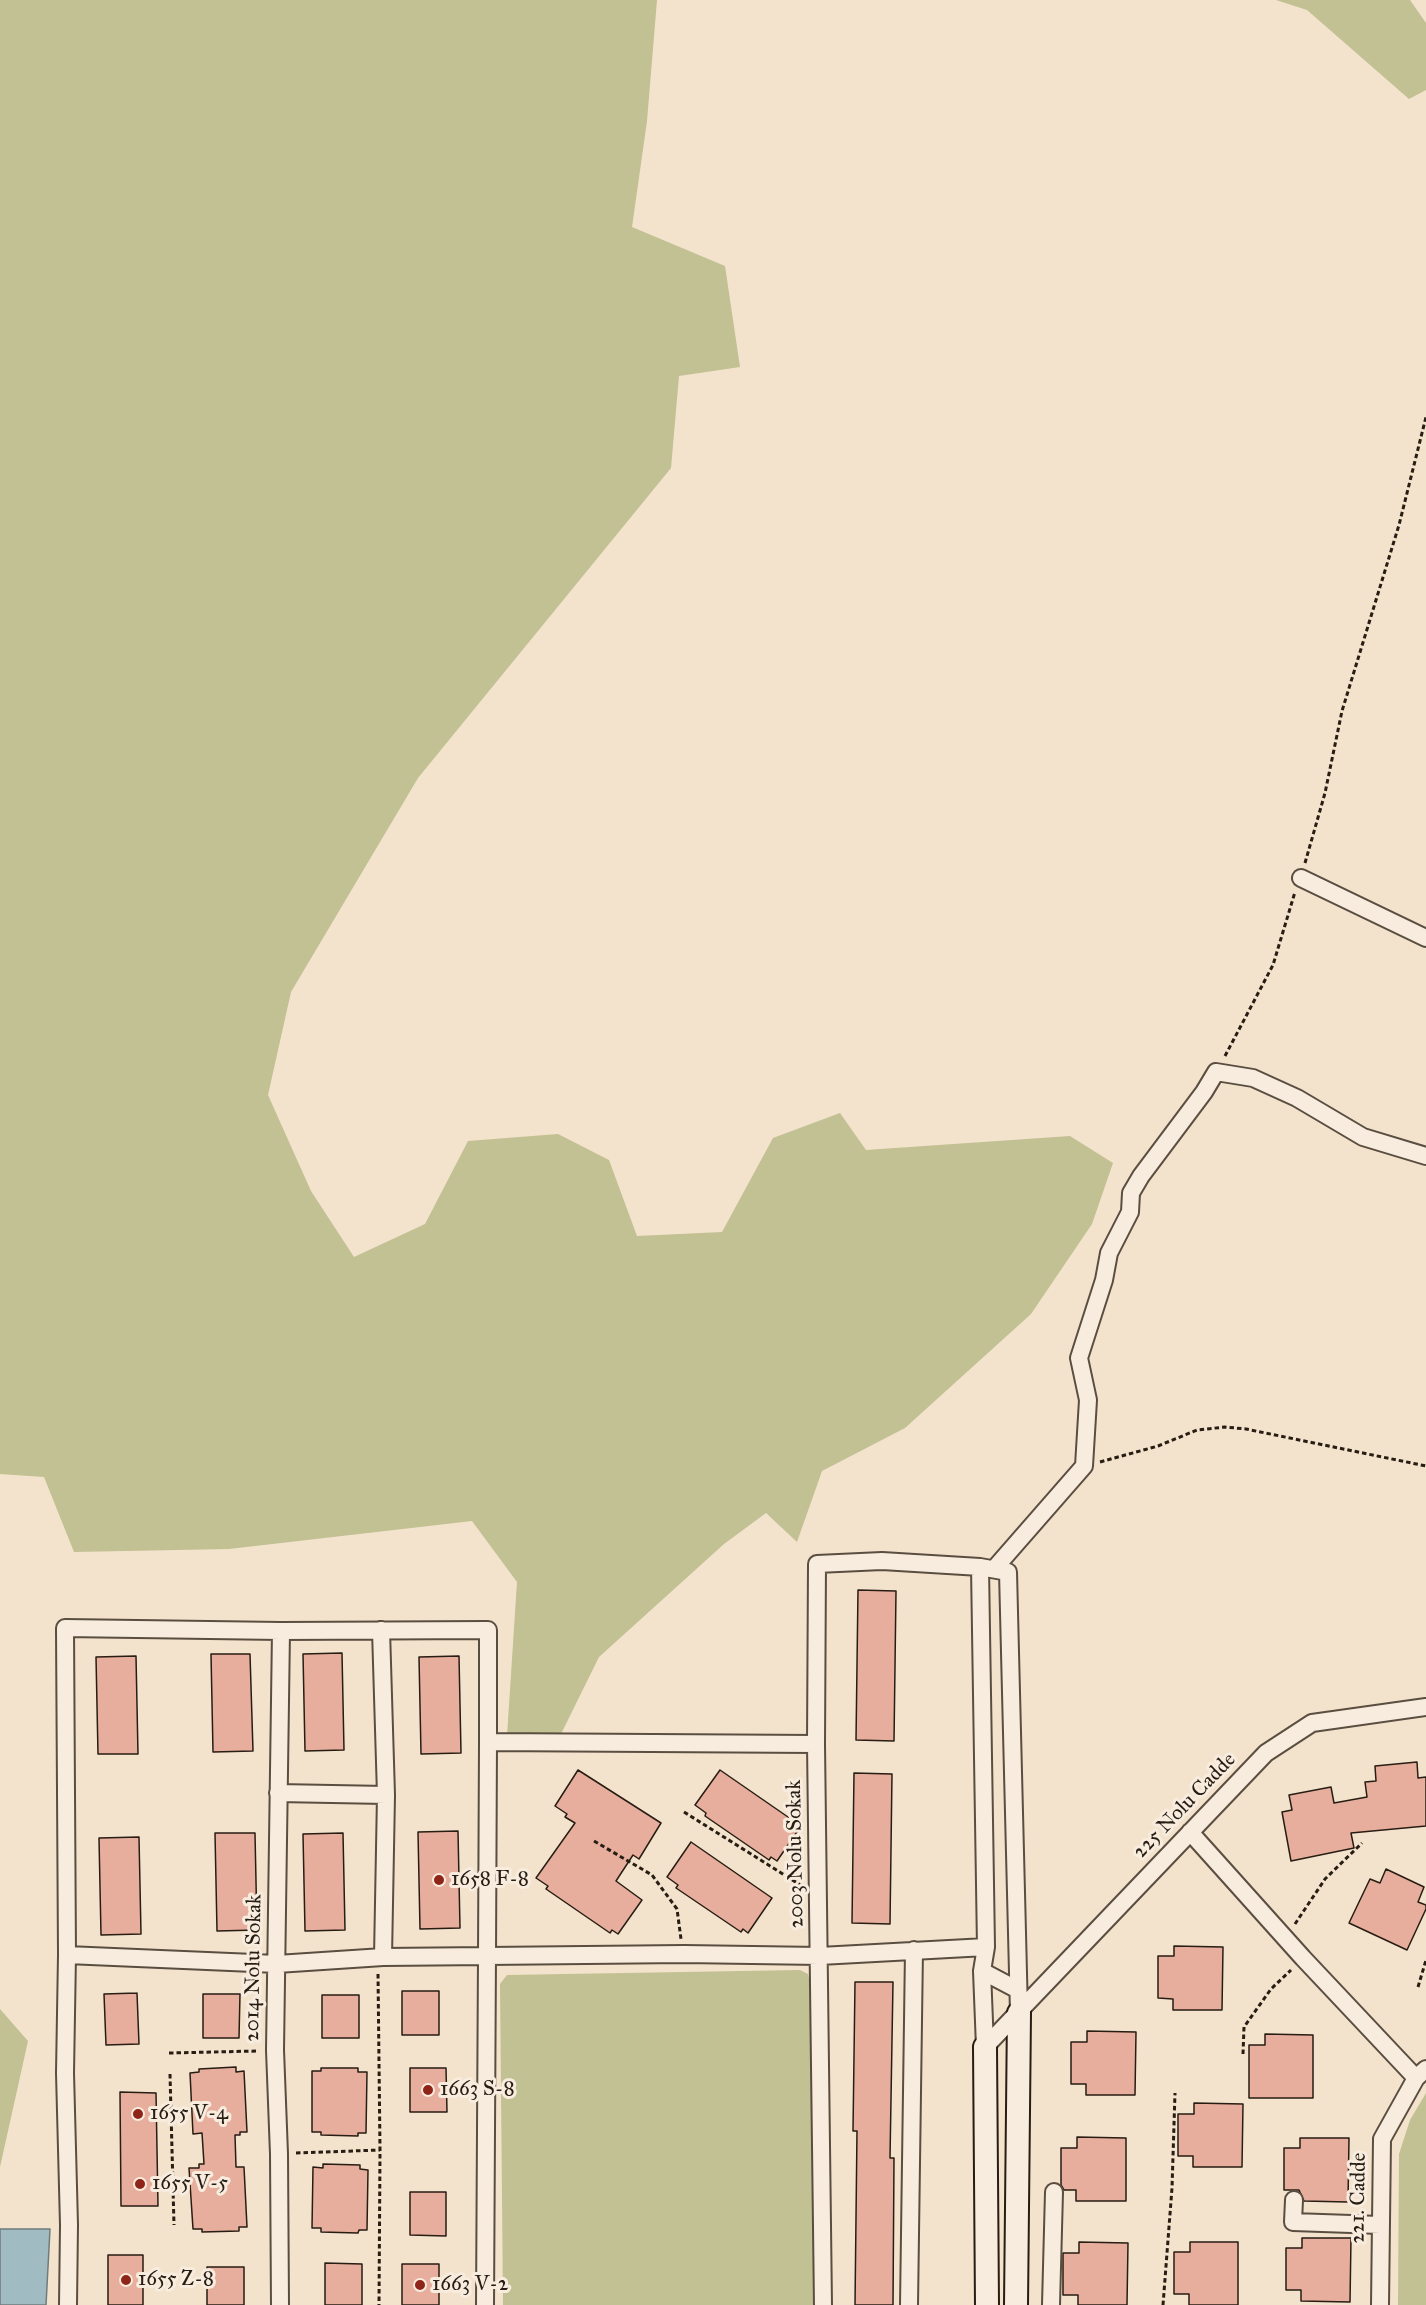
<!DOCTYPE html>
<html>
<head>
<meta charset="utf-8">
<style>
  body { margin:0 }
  canvas { display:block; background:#f3e2cc }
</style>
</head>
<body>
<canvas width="1426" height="2305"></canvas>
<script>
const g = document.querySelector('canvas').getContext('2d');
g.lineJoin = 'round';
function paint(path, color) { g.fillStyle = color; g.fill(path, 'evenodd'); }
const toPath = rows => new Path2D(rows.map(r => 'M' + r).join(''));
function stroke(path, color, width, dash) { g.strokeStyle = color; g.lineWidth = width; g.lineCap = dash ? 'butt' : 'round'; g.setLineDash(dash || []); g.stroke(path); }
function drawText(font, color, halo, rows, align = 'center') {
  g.font = font + ' "IM FELL Great Primer",serif'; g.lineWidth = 6; g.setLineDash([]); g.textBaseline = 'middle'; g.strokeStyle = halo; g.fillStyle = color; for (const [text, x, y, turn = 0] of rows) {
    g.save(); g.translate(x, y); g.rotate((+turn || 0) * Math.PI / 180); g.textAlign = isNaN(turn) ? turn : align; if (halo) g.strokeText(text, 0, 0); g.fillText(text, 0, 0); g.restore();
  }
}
paint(toPath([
  [0,0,657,0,647,121,632,227,725,266,740,367,679,376,671,468,418,778,291,992,268,1095,311,1191,354,1257,425,1224,468,1141,558,1134,609,1160,637,1236,722,1232,773,1138,840,1113,866,1150,1070,1136,1113,1163,1092,1224,1031,1314,905,1428,822,1471,797,1542,766,1513,724,1544,599,1657,561,1734,507,1736,517,1582,472,1521,229,1549,74,1552,44,1477,0,1474],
  [1276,0,1410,0,1426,23,1426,90,1409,99,1307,10],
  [800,1970,808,1974,810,1984,814,2305,503,2305,500,1984,507,1975],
  [0,2009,28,2041,0,2167],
  [1426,2093,1426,2305,1398,2305,1399,2154,1410,2120]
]), '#c2c193');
const water = toPath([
  [0,2229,50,2229,46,2305,0,2305,0,2229]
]);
paint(water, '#a1bbc2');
stroke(water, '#707c7c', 1.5);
const building = toPath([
  [858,1590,896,1591,894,1741,856,1740,858,1590],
  [342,1653,344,1750,305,1751,303,1654,342,1653],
  [211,1654,250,1654,253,1751,213,1752,211,1654],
  [136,1656,138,1754,98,1754,96,1657,136,1656],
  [459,1656,461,1753,421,1754,419,1657,459,1656],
  [1417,1762,1418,1778,1426,1777,1426,1826,1351,1833,1354,1848,1291,1861,1282,1812,1292,1810,1289,1795,1331,1787,1334,1803,1367,1797,1365,1782,1376,1781,1375,1766,1417,1762],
  [578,1770,661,1823,639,1859,633,1855,616,1881,642,1900,618,1934,612,1930,610,1933,546,1889,548,1886,536,1878,575,1823,565,1817,567,1814,555,1806,578,1770],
  [720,1770,801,1826,777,1861,771,1857,769,1860,705,1816,706,1813,695,1805,720,1770],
  [854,1773,892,1774,890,1924,852,1923,854,1773],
  [458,1831,460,1928,420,1929,418,1832,458,1831],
  [215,1833,255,1833,257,1930,217,1931,215,1833],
  [343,1833,345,1930,305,1931,303,1834,343,1833],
  [139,1837,141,1934,101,1935,99,1838,139,1837],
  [691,1842,772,1898,748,1933,743,1929,741,1932,676,1888,678,1885,667,1877,691,1842],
  [1386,1869,1424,1887,1418,1902,1426,1905,1426,1909,1407,1950,1349,1923,1370,1879,1380,1883,1386,1869],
  [1174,1946,1223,1947,1222,2010,1173,2010,1173,1999,1158,1998,1158,1956,1174,1956,1174,1946],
  [855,1982,893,1982,890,2158,894,2158,893,2305,855,2305,857,2131,853,2131,855,1982],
  [402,1991,439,1991,439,2035,402,2035,402,1991],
  [137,1993,139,2044,106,2045,104,1994,137,1993],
  [203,1994,240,1994,239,2038,203,2038,203,1994],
  [322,1995,359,1995,359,2038,322,2038,322,1995],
  [1087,2031,1136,2032,1135,2095,1086,2095,1086,2084,1071,2084,1071,2042,1087,2042,1087,2031],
  [1265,2034,1313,2035,1313,2098,1249,2098,1249,2045,1265,2045,1265,2034],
  [236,2067,236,2072,244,2071,247,2132,240,2132,240,2135,235,2135,236,2167,244,2167,247,2227,239,2227,239,2231,202,2232,202,2229,193,2229,189,2168,199,2168,199,2164,204,2164,202,2133,193,2134,190,2073,199,2072,199,2069,236,2067],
  [321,2068,358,2068,358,2072,367,2072,366,2133,358,2133,358,2136,321,2135,321,2132,312,2132,312,2071,321,2071,321,2068],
  [410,2068,446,2068,447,2112,410,2112,410,2068],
  [120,2092,156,2093,158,2206,121,2206,120,2092],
  [1194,2103,1243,2104,1242,2167,1193,2167,1193,2156,1178,2156,1178,2114,1194,2114,1194,2103],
  [1077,2137,1126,2138,1126,2201,1076,2201,1076,2190,1064,2190,1061,2185,1061,2148,1077,2148,1077,2137],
  [1300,2138,1349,2138,1348,2202,1304,2201,1299,2190,1284,2190,1284,2148,1300,2148,1300,2138],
  [323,2164,360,2165,360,2169,368,2170,367,2230,359,2230,358,2233,321,2232,321,2228,312,2228,313,2167,323,2168,323,2164],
  [410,2192,446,2192,446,2236,410,2235,410,2192],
  [1302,2238,1351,2238,1350,2302,1301,2301,1301,2290,1286,2290,1286,2248,1302,2248,1302,2238],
  [1079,2242,1128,2243,1127,2305,1078,2305,1078,2295,1063,2295,1063,2253,1079,2253,1079,2242],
  [1190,2242,1238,2242,1238,2305,1189,2305,1189,2294,1174,2294,1174,2252,1190,2252,1190,2242],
  [108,2255,143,2255,143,2305,108,2305,108,2255],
  [325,2263,362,2264,362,2305,325,2305,325,2263],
  [402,2264,439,2264,439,2305,402,2305,402,2264],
  [207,2267,244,2267,244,2305,207,2305,207,2267]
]);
paint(building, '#e7ae9d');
stroke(building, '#271d13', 1.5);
const street = toPath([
  [1301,878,1426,938],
  [994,1569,1084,1466,1088,1400,1079,1358,1104,1280,1109,1253,1130,1212,1131,1193,1141,1176,1204,1092,1216,1072,1253,1078,1297,1098,1363,1137,1426,1156],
  [381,1630,386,1795,383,1957],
  [816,1744,488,1742,487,1956,684,1954,820,1956,986,1947],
  [278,1793,386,1795],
  [1190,1832,1303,1958,1416,2078],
  [67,1955,277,1964,383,1957,487,1956,485,2305],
  [982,1971,1018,1990],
  [985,2047,982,1971,986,1947,980,1567,1008,1572,1019,2013],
  [985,2047,1266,1753,1312,1723,1426,1707],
  [1294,2200,1293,2222,1380,2225],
  [68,2305,69,2225,65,2073,67,1955,65,1628,281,1631,488,1630,488,1742],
  [280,2305,279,2154,275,2050,281,1631],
  [823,2305,816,1744,817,1564,882,1561,980,1567],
  [909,2305,914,1950],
  [1051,2305,1054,2192],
  [1380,2305,1382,2139,1416,2078,1426,2069]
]);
const secondary = toPath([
  [985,2047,987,2305],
  [1016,2305,1019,2013]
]);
stroke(street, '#5a4e41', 20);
stroke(secondary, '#271d13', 26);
stroke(toPath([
  [1305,863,1325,793,1342,711,1399,525,1426,417],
  [1225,1056,1273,965,1295,892],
  [1100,1462,1158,1446,1197,1430,1225,1427,1246,1429,1426,1466],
  [684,1812,802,1886],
  [594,1841,652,1875,677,1909,681,1939],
  [1295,1924,1325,1879,1362,1843],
  [378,1974,380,2150,379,2305],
  [1418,1987,1426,1960],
  [169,2053,257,2051],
  [1243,2054,1244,2027,1271,1989,1291,1970],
  [170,2074,174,2225],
  [296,2153,380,2150],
  [1163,2305,1172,2188,1175,2093]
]), '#271d13', 3, [4.5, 3]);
stroke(street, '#f7ecde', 16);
stroke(secondary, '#f7ecde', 22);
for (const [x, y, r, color] of [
  [439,1880,6,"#8f2418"],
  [428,2090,6,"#8f2418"],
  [138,2114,6,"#8f2418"],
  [140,2184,6,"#8f2418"],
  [126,2280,6,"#8f2418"],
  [420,2285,6,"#8f2418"]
]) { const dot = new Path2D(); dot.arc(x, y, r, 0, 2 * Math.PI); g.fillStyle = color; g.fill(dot); stroke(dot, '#f7ecde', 2); }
drawText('21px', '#271d13', '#f7ecde', [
  ["225 Nolu Cadde",1185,1806,-46],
  ["2003 Nolu Sokak",796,1854,-91],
  ["2014 Nolu Sokak",254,1968,-89],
  ["221. Cadde",1359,2198,-89]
]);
drawText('21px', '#271d13', '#f7ecde', [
  ["1658 F-8",451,1880],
  ["1663 S-8",440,2090],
  ["1655 V-4",150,2114],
  ["1655 V-5",152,2184],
  ["1655 Z-8",138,2280],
  ["1663 V-2",432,2285]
], 'left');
</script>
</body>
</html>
